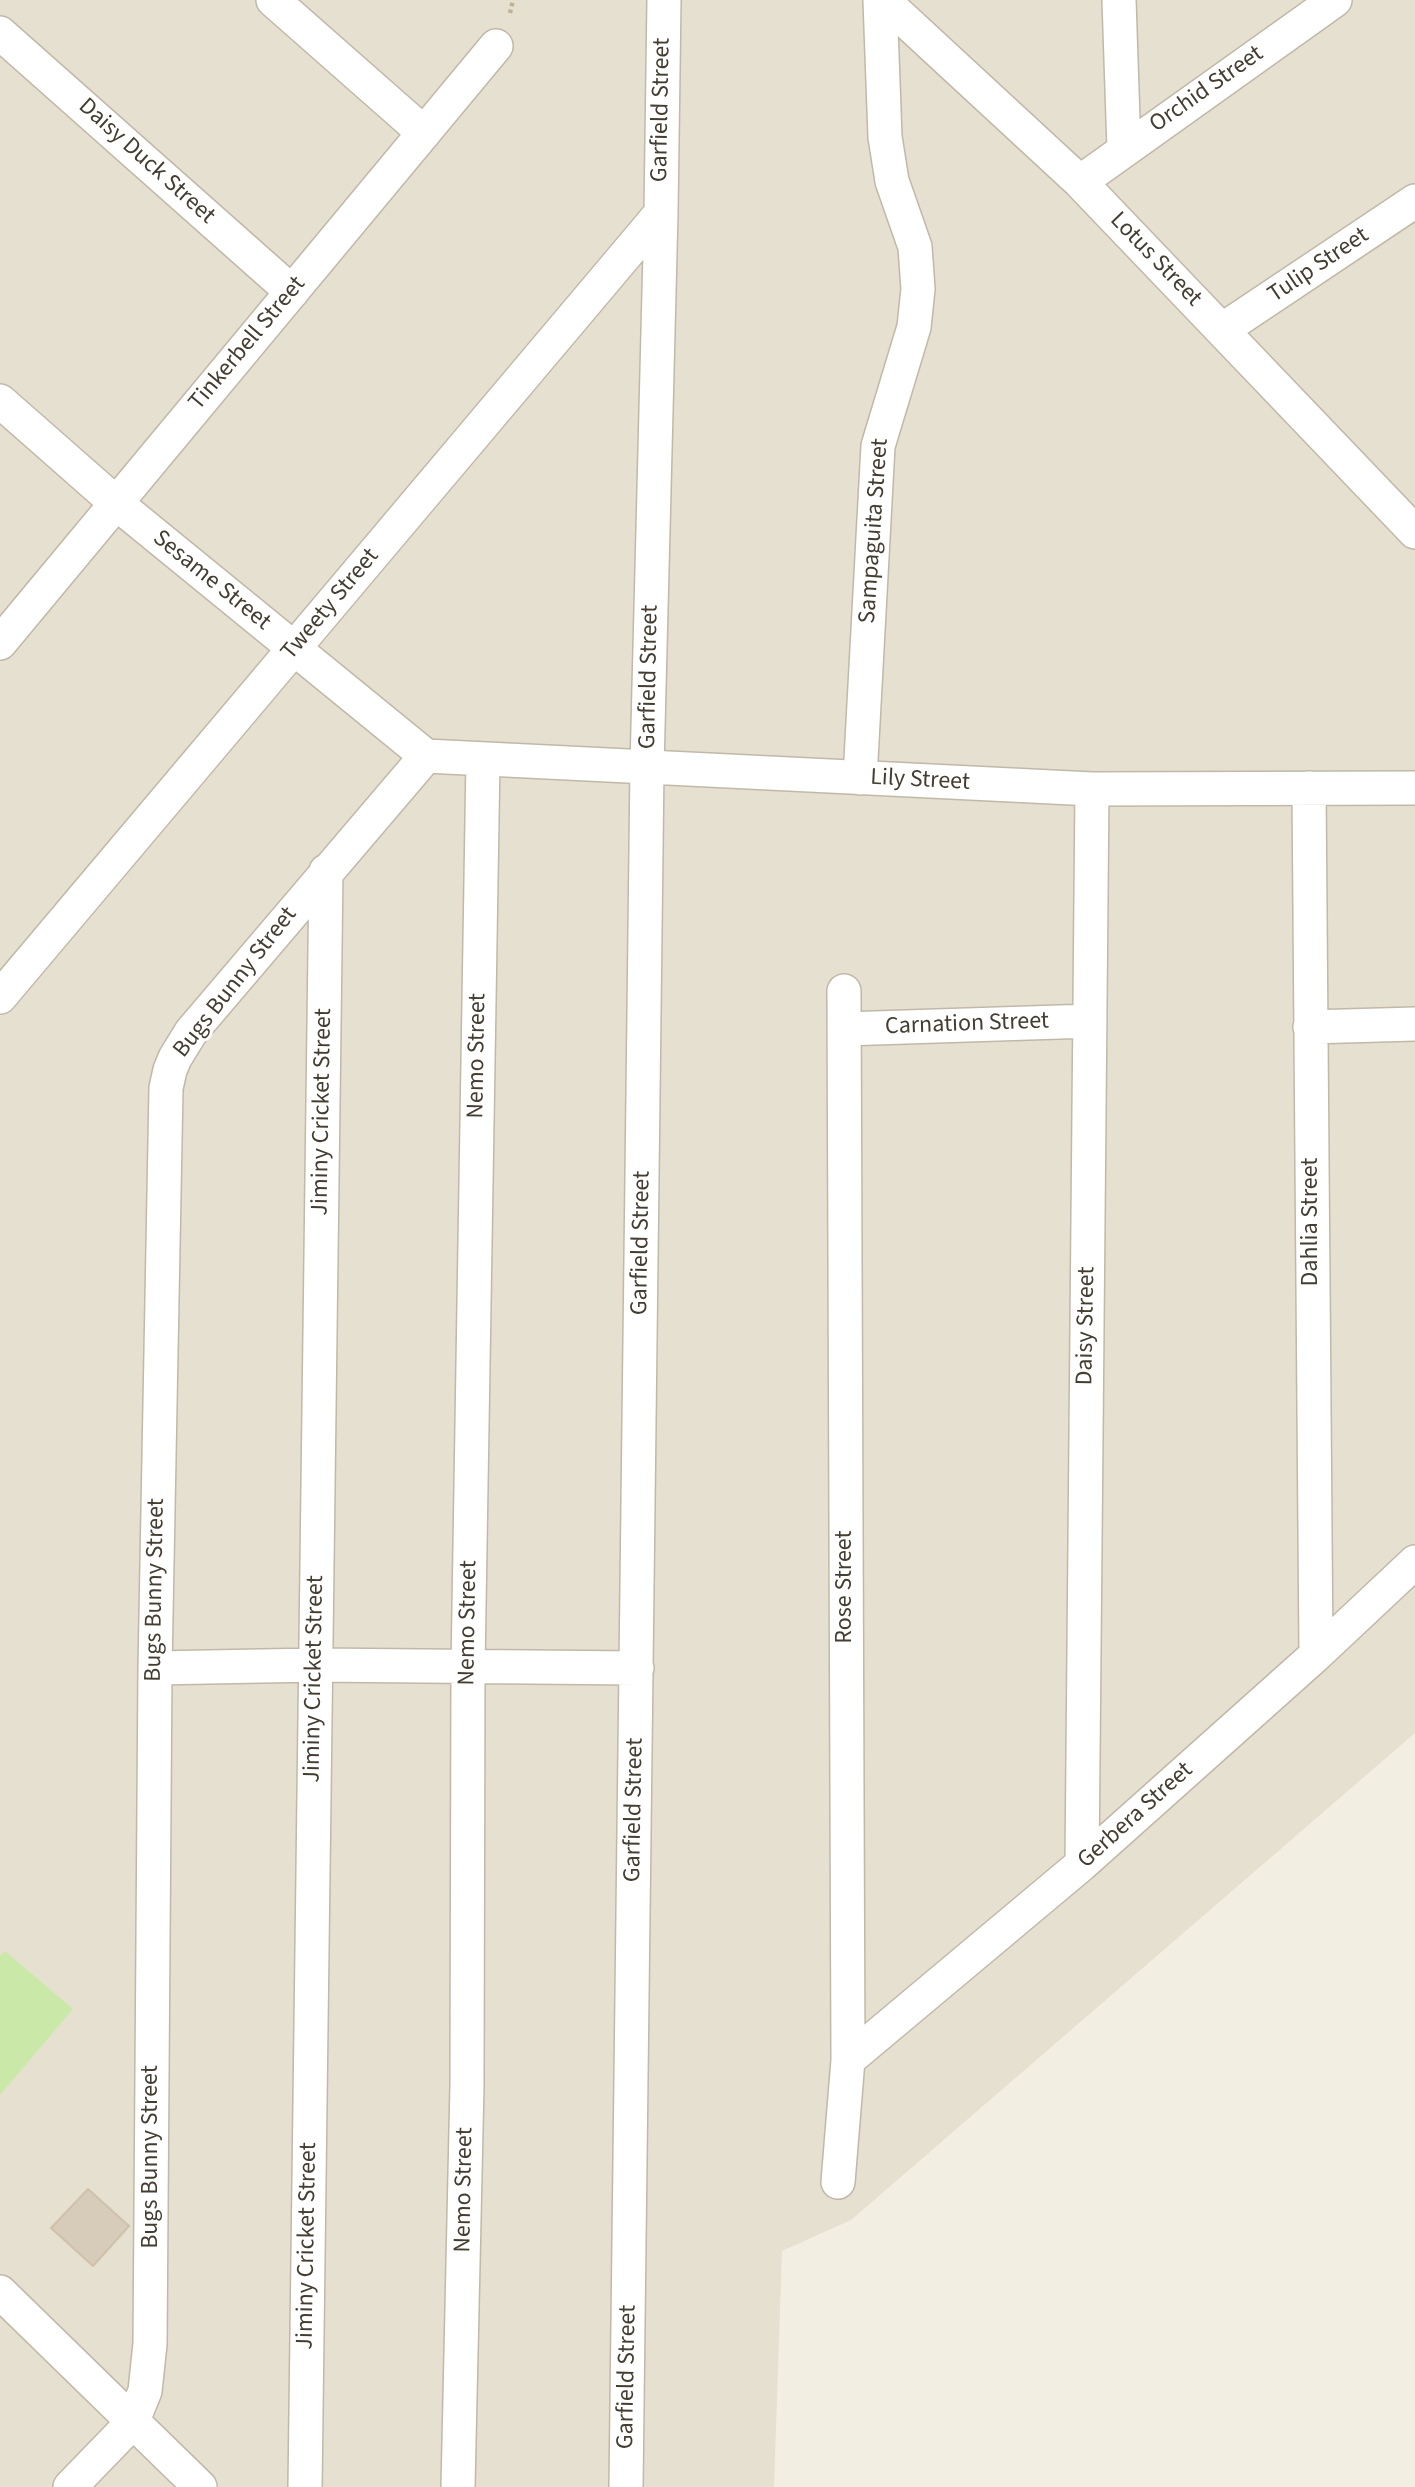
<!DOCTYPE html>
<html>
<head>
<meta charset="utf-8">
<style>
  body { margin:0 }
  canvas { display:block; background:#f2eee2 }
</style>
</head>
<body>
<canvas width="1415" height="2487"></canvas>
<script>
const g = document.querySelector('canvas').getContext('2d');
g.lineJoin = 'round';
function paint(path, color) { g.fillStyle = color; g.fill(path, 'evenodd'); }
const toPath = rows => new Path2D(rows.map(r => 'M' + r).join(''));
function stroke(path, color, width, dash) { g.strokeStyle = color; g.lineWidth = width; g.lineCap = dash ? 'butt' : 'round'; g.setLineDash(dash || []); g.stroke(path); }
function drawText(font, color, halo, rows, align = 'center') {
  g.font = font + ' "Source Sans 3",sans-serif'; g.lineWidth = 6; g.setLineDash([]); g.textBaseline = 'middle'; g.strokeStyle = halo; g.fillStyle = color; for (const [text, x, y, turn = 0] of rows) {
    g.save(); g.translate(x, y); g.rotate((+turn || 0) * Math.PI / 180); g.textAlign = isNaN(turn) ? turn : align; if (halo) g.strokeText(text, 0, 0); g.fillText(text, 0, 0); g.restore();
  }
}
paint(toPath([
  [0,0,1415,0,1415,1733,851,2220,782,2251,774,2487,0,2487]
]), '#e6e0d0');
paint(toPath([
  [5,1951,73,2009,0,2095,0,1956]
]), '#cae9a8');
const building = toPath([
  [88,2189,129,2226,93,2266,51,2228,88,2189]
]);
paint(building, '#d7ccba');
stroke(building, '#cfc1aa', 2);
const minor = toPath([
  [273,0,424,133],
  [883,0,1080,182,1415,532],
  [1119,0,1124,149],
  [0,33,292,292],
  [1080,182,1335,0],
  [1222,330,1415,201],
  [0,401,116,503,426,756],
  [0,643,496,46],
  [426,756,1092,789,1415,788],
  [860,778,878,446,914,327,918,289,915,247,892,181,885,137,880,0],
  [1309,788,1316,1655],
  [0,997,661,213],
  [1310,1027,1415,1024],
  [844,1029,1090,1021],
  [155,1668,315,1665,637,1668],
  [1082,1864,1092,789],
  [848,2060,1082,1864,1316,1655,1415,1562],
  [838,2182,848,2060,844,991],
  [0,2292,200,2487],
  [70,2487,132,2423,145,2391,150,2344,155,1668,166,1088,170,1070,175,1058,191,1032,426,756],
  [305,2487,326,871],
  [458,2487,467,2085,468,1667,483,759],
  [626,2487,647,767,661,213,664,0]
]);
stroke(minor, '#c1b8a8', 36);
stroke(toPath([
  [510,13,513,0]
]), '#c0b295', 4.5, [3.5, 3.5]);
stroke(minor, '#fff', 33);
drawText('24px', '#443d32', '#fff', [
  ["Orchid Street",1207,90,-35],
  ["Garfield Street",662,110,-89],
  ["Daisy Duck Street",146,162,42],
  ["Lotus Street",1155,260,46],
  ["Tulip Street",1319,266,-34],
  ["Tinkerbell Street",248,344,-50],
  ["Sampaguita Street",875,531,-86],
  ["Sesame Street",211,581,39],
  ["Tweety Street",331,605,-50],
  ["Garfield Street",650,677,-89],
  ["Lily Street",920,781,3],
  ["Bugs Bunny Street",236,983,-52],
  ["Carnation Street",967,1025,-2],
  ["Nemo Street",478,1056,-89],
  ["Jiminy Cricket Street",323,1112,-89],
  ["Dahlia Street",1312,1222,-90],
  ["Garfield Street",642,1243,-89],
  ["Daisy Street",1087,1326,-89],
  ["Rose Street",846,1587,-90],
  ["Bugs Bunny Street",156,1590,-89],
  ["Nemo Street",469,1623,-89],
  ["Jiminy Cricket Street",315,1679,-89],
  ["Garfield Street",635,1810,-89],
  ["Gerbera Street",1136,1816,-42],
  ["Bugs Bunny Street",152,2157,-90],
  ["Nemo Street",465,2190,-89],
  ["Jiminy Cricket Street",308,2246,-89],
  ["Garfield Street",628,2377,-89]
]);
</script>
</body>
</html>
